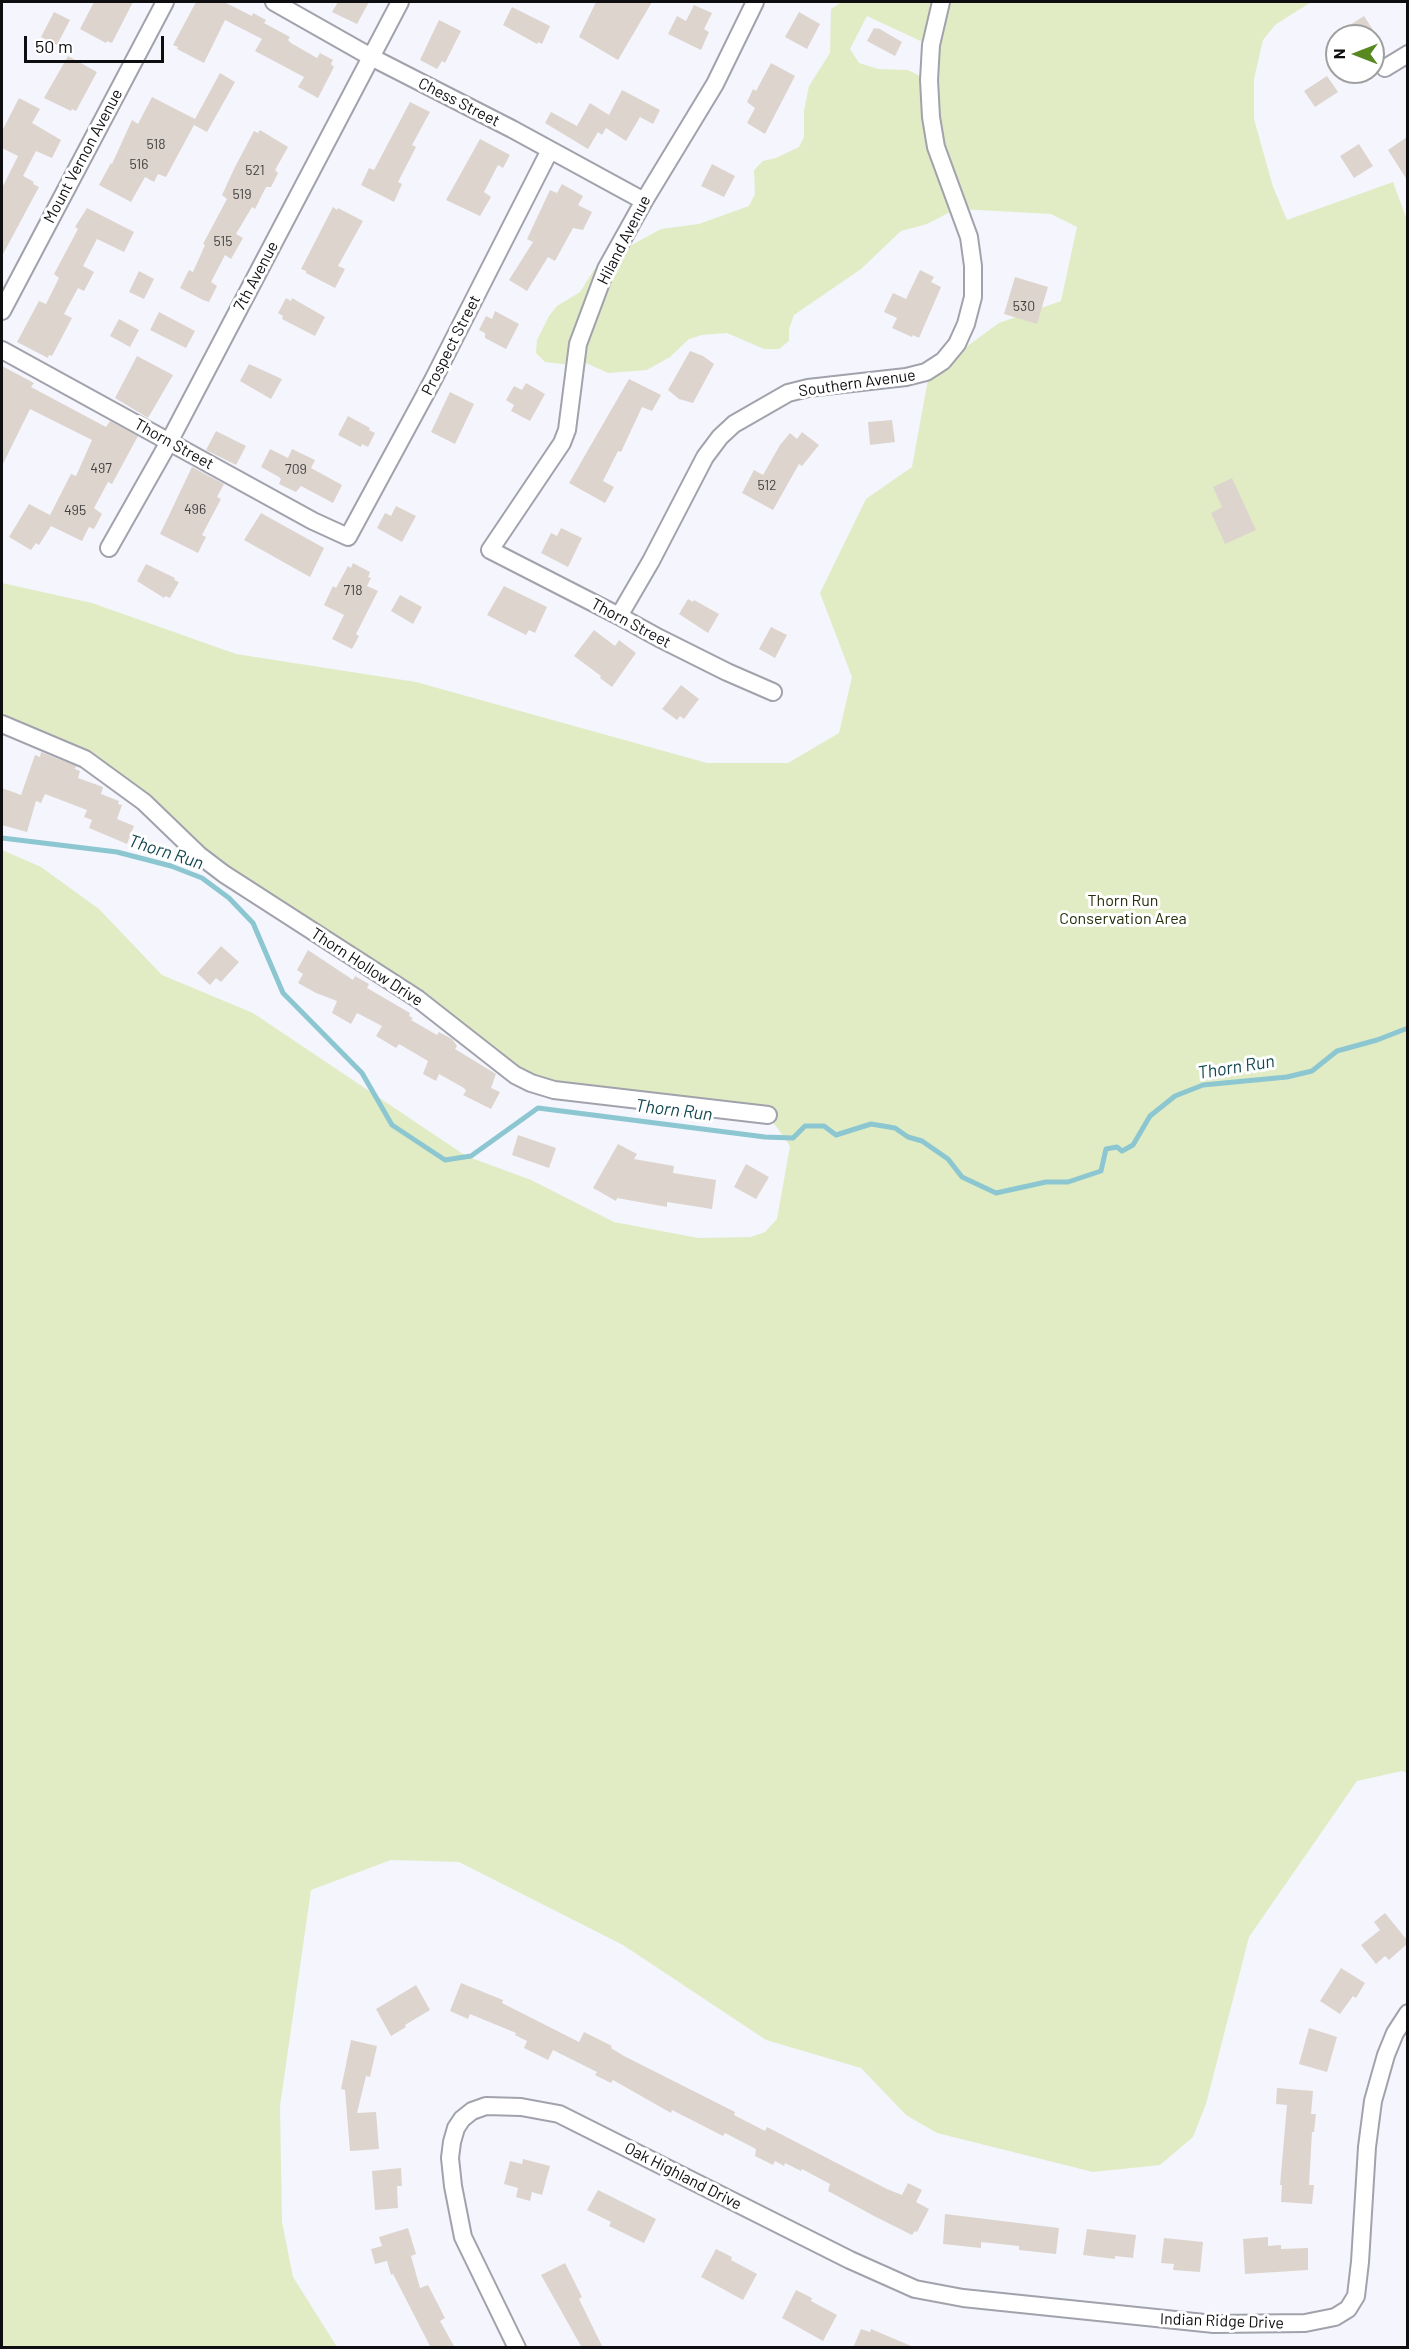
<!DOCTYPE html>
<html>
<head>
<meta charset="utf-8">
<style>
  body { margin:0 }
  #map { position:relative; width:1409px; height:2349px; overflow:hidden; background:#f4f5fd; font-family:Barlow,sans-serif }
  canvas { display:block }
  .frame { position:absolute; inset:0; border:3px solid #0e0e11; pointer-events:none }
  .north { position:absolute; left:1325px; top:24px; width:60px; height:60px; box-sizing:border-box; background:#fff; border:2px solid #9f9fa0; border-radius:50%; rotate:270deg; font-size:16px; font-weight:700; line-height:24px; text-align:center; color:#0e0e11 }
  .north::after { content:''; display:block; margin:auto; width:21px; height:27px; background:#578920; clip-path:polygon(50% 0,100% 100%,50% 72%,0 100%) }
  .scale { position:absolute; left:24px; top:36px; width:140px; height:27px; box-sizing:border-box; border:3px solid #0e0e11; border-top:0; padding-left:8px; font-size:18px; line-height:21px; white-space:nowrap; color:#0e0e11; -webkit-text-stroke:4px #fff; paint-order:stroke }
</style>
</head>
<body>
<div id="map">
<canvas width="1409" height="2349"></canvas>
<div class="frame"></div>
<div class="north">N</div>
<div class="scale">50 m</div>
</div>
<script>
const g = document.querySelector('canvas').getContext('2d');
g.lineJoin = 'round';
function paint(path, color) { g.fillStyle = color; g.fill(path, 'evenodd'); }
const toPath = rows => new Path2D(rows.map(r => 'M' + r).join(''));
function stroke(path, color, width, dash) { g.strokeStyle = color; g.lineWidth = width; g.lineCap = dash ? 'butt' : 'round'; g.setLineDash(dash || []); g.stroke(path); }
function drawText(font, color, halo, rows, align = 'center') {
  g.font = font + ' Barlow,sans-serif'; g.lineWidth = 6; g.setLineDash([]); g.textBaseline = 'middle'; g.strokeStyle = halo; g.fillStyle = color; for (const [text, x, y, turn = 0] of rows) {
    g.save(); g.translate(x, y); g.rotate((+turn || 0) * Math.PI / 180); g.textAlign = isNaN(turn) ? turn : align; if (halo) g.strokeText(text, 0, 0); g.fillText(text, 0, 0); g.restore();
  }
}
paint(toPath([
  [842,2,940,2,929,45,867,16,850,49,859,63,878,69,908,70,927,80,952,211,927,224,901,231,861,269,794,315,789,329,789,341,779,349,764,349,727,333,702,335,689,339,670,357,647,370,608,373,584,362,570,365,545,362,536,353,537,340,549,316,557,306,580,292,594,270,604,260,661,229,699,224,749,206,755,194,754,170,763,161,776,158,799,147,804,137,804,111,809,86,830,53,831,9],
  [941,2,1311,2,1275,25,1263,40,1254,79,1254,119,1273,187,1287,220,1393,182,1407,220,1407,1773,1402,1771,1357,1781,1249,1937,1206,2104,1193,2137,1160,2165,1093,2172,937,2133,906,2115,861,2068,766,2040,623,1945,459,1862,391,1860,311,1890,280,2106,282,2222,293,2277,337,2347,2,2347,2,850,41,867,99,909,162,975,253,1013,466,1156,531,1180,614,1222,698,1238,751,1237,765,1232,777,1219,790,1146,768,1115,531,1083,271,905,112,778,2,724,2,583,92,603,236,654,416,682,707,763,788,763,839,733,852,677,820,593,866,499,912,467,929,374,999,323,1061,301,1077,227,1051,214,960,209,931,117]
]), '#e1ecc5');
stroke(toPath([
  [2,838,117,852,171,866,202,878,229,898,253,923,283,993,362,1073,392,1125,445,1160,471,1156,538,1108,765,1137,793,1138,805,1126,824,1126,836,1135,871,1124,895,1128,908,1137,922,1141,948,1159,962,1177,996,1193,1046,1182,1068,1182,1101,1171,1106,1149,1117,1147,1122,1151,1133,1145,1150,1116,1175,1096,1203,1085,1287,1077,1312,1071,1337,1051,1377,1040,1408,1028]
]), '#8cc7d1', 5);
paint(toPath([
  [94,2,133,2,112,43,107,41,106,43,80,29],
  [196,2,224,2,252,16,253,13,266,20,264,23,290,37,288,40,291,43,317,58,320,53,333,60,331,64,334,67,318,98,298,87,304,77,255,51,262,39,225,20,204,63,177,49,178,47,173,45],
  [338,2,369,2,357,24,332,12],
  [596,2,652,2,618,60,579,37],
  [694,5,712,13,704,29,709,32,701,50,668,34,677,16,686,21],
  [512,7,550,26,542,44,538,42,537,44,503,25],
  [54,12,70,20,57,45,41,37],
  [799,12,820,24,807,49,785,37],
  [1364,16,1377,36,1358,36,1350,25],
  [439,20,461,31,445,63,442,61,437,69,420,60],
  [874,28,877,29,878,28,902,42,895,56,867,41],
  [68,56,97,72,76,111,72,109,71,111,44,98],
  [771,63,795,76,765,134,747,123,755,108,747,102,753,89,756,91],
  [220,73,235,82,207,132,194,125,166,177,158,174,154,182,145,177,131,202,99,185,111,163,112,164,132,120,138,124,152,97,195,119],
  [1327,76,1338,92,1315,107,1304,91],
  [622,90,660,110,653,124,640,117,626,141,606,128,602,135,598,132,588,149,545,123,551,112,577,126,590,103,609,115],
  [19,98,40,109,32,123,61,140,52,158,36,151,23,176,34,182,33,184,39,187,2,256,2,188,18,156,2,148,2,131],
  [410,102,430,112,412,145,416,147,398,182,402,184,394,202,361,185,369,168,374,170],
  [260,130,288,147,275,170,278,173,271,187,266,187,255,209,252,207,236,234,243,238,231,259,225,255,211,282,217,286,209,302,203,300,180,288,189,270,193,272,205,245,203,244,227,199,222,195,234,169,254,131,258,133],
  [1407,137,1407,180,1388,150],
  [480,139,510,155,503,168,498,165,484,192,491,197,480,216,446,200],
  [1359,144,1373,166,1354,178,1340,156],
  [712,164,735,176,724,197,701,186],
  [562,184,583,196,578,205,592,212,583,230,573,228,555,261,548,257,527,291,509,280,533,242,527,239,550,190,557,193],
  [333,207,337,210,338,208,363,221,338,266,345,269,335,288,306,273,306,271,301,269],
  [87,208,134,232,124,252,97,239,83,266,94,272,84,291,78,288,64,314,72,318,52,356,49,355,48,358,17,342,39,301,46,304,59,278,54,274,78,229,75,227],
  [920,270,934,277,931,282,941,287,919,338,913,335,912,337,892,328,897,318,884,312,893,293,906,299],
  [139,271,154,279,144,299,129,292],
  [1015,277,1048,287,1037,324,1004,314],
  [286,298,291,301,292,298,325,317,315,336,282,319,283,316,278,313],
  [495,311,519,324,506,349,485,338,485,333,479,330,486,316,492,319],
  [159,312,195,331,186,348,150,330],
  [119,319,139,330,130,347,110,336],
  [690,351,703,356,714,364,693,403,679,399,668,390],
  [137,356,173,375,148,418,115,398],
  [249,364,282,379,271,399,240,381],
  [2,366,34,383,31,387,106,427,110,421,138,436,112,484,108,482,94,508,102,514,94,529,89,527,82,541,51,526,39,545,36,543,31,550,9,537,29,504,50,515,71,474,76,476,92,440,30,409,2,466],
  [629,379,661,395,652,411,642,407,621,452,618,451,603,481,614,487,605,503,569,483],
  [526,383,545,394,530,421,511,411,514,405,506,400,514,386,522,390],
  [450,392,474,404,455,444,431,432],
  [348,416,370,428,369,430,375,433,368,447,362,444,361,447,338,435],
  [892,420,895,442,870,445,868,422],
  [216,431,246,446,236,465,206,450],
  [802,432,819,445,802,466,799,464,773,510,742,493,754,470,763,475,780,445,790,433,797,439],
  [270,449,288,458,292,449,315,460,311,468,342,485,333,503,301,486,296,492,279,484,281,479,279,477,261,467],
  [192,467,224,484,217,497,221,499,202,535,206,537,198,553,160,534],
  [1232,478,1256,530,1225,544,1211,513,1222,507,1213,487],
  [396,506,416,516,402,542,377,528,385,513,391,516],
  [261,513,324,548,310,577,244,540],
  [561,528,582,538,568,567,541,553,551,533,557,536],
  [353,563,370,572,368,577,371,578,367,586,378,591,356,634,359,636,352,649,332,639,344,615,324,605,333,586,336,588,348,566,351,568],
  [146,564,175,578,174,580,179,582,170,598,165,596,164,598,137,581],
  [504,586,547,607,535,633,529,630,526,635,487,615],
  [400,595,422,607,413,624,391,611],
  [688,599,693,602,694,600,719,614,708,633,679,614],
  [771,627,787,635,775,658,759,649],
  [594,630,615,646,619,640,636,653,612,687,600,678,601,676,574,656],
  [681,685,699,699,684,719,680,716,677,720,662,709],
  [41,752,76,766,75,769,80,771,78,778,103,787,101,794,119,801,118,804,122,805,117,819,134,826,127,844,89,828,92,820,84,817,87,810,45,794,41,803,36,801,27,832,2,825,2,788,21,795,35,755,40,757],
  [221,946,239,962,221,982,216,978,210,985,197,973],
  [308,950,353,980,355,976,369,984,367,988,410,1013,409,1016,413,1018,411,1020,437,1035,439,1032,452,1039,457,1046,455,1049,496,1074,491,1088,500,1092,491,1109,463,1095,466,1091,464,1088,439,1074,436,1081,423,1074,428,1061,399,1044,396,1048,376,1036,382,1026,357,1013,351,1024,332,1013,337,1001,316,993,298,983,303,974,297,970],
  [518,1135,556,1148,549,1168,512,1155],
  [618,1144,637,1154,634,1159,674,1166,673,1173,716,1180,712,1209,667,1202,667,1207,617,1198,616,1201,593,1188],
  [746,1164,769,1177,756,1199,734,1187],
  [1385,1913,1407,1940,1407,1944,1389,1960,1385,1956,1376,1964,1361,1945,1380,1930,1374,1922],
  [1341,1968,1365,1983,1356,1998,1353,1996,1340,2014,1320,2001],
  [461,1983,503,2000,502,2003,579,2042,584,2032,612,2046,611,2048,624,2056,735,2112,734,2115,765,2131,767,2127,887,2189,902,2195,908,2183,922,2190,916,2202,929,2209,917,2232,915,2231,912,2235,874,2216,828,2191,830,2184,802,2169,801,2171,785,2163,784,2166,775,2161,773,2165,755,2156,756,2149,725,2133,723,2136,672,2110,671,2113,613,2080,611,2083,595,2075,597,2072,553,2050,548,2060,524,2048,527,2041,515,2035,516,2033,470,2014,468,2019,450,2011],
  [416,1985,430,2010,405,2025,406,2027,391,2036,376,2009],
  [1309,2028,1337,2037,1327,2072,1299,2064],
  [351,2040,377,2046,370,2077,366,2076,357,2113,376,2112,379,2149,350,2151,345,2090,341,2089],
  [1277,2088,1313,2091,1311,2114,1316,2114,1314,2132,1312,2132,1309,2185,1314,2185,1312,2204,1281,2202,1282,2185,1280,2185,1287,2105,1276,2104],
  [523,2159,550,2166,542,2195,532,2192,530,2201,516,2197,518,2188,504,2184,510,2161,522,2164],
  [401,2168,402,2186,397,2186,398,2208,375,2210,372,2171],
  [598,2190,656,2219,644,2243,609,2226,611,2222,587,2210],
  [945,2214,1059,2228,1056,2254,1019,2250,1019,2246,981,2242,981,2248,943,2244],
  [408,2228,416,2254,411,2256,420,2288,428,2285,445,2318,440,2321,455,2348,431,2348,393,2274,391,2275,387,2261,375,2264,371,2249,382,2246,379,2237],
  [1087,2229,1136,2235,1133,2258,1115,2256,1115,2259,1083,2255],
  [1268,2237,1268,2246,1281,2245,1281,2249,1308,2248,1308,2270,1245,2274,1243,2239],
  [1164,2238,1203,2242,1200,2272,1173,2270,1174,2264,1161,2263],
  [716,2249,732,2257,731,2260,757,2274,743,2300,701,2277],
  [565,2263,582,2297,579,2299,603,2348,582,2348,541,2275],
  [796,2290,812,2298,811,2301,837,2315,823,2341,782,2318],
  [861,2329,870,2332,871,2329,916,2348,853,2348]
]), '#ddd5cd');
const minor = toPath([
  [274,2,371,57,512,129,644,201],
  [755,2,715,84,644,201,606,269,578,344,567,430,562,443,490,550,619,616,659,638,727,672,773,692],
  [1385,68,1408,54],
  [2,311,165,2],
  [2,350,313,521,348,537,433,380,550,150],
  [109,548,169,442,400,2],
  [619,616,651,561,705,457,720,437,734,424,788,393,808,388,906,377,926,372,943,361,957,344,966,324,973,297,973,266,969,237,936,147,931,117,929,80,931,45,941,2],
  [2,724,85,759,144,802,199,855,224,874,418,999,515,1075,531,1083,554,1090,768,1115],
  [517,2348,463,2237,453,2186,450,2158,452,2142,456,2128,462,2119,472,2111,486,2106,521,2107,559,2114,850,2260,915,2289,963,2298,1214,2324,1305,2323,1335,2317,1348,2309,1356,2296,1360,2262,1367,2147,1373,2101,1386,2055,1395,2033,1408,2013]
]);
stroke(minor, '#a1a2ac', 20);
stroke(minor, '#fff', 16);
drawText('14px', '#424040', null, [
  ["518",156,144],
  ["516",139,164],
  ["521",255,170],
  ["519",242,194],
  ["515",223,241],
  ["530",1024,306],
  ["497",101,468],
  ["709",296,469],
  ["512",767,485],
  ["496",195,509],
  ["495",75,510],
  ["718",353,590]
]);
drawText('16px', '#0e0e11', '#fff', [
  ["Chess Street",459,102,27],
  ["Mount Vernon Avenue",83,156,-62],
  ["Hiland Avenue",624,240,-63],
  ["7th Avenue",256,276,-62],
  ["Prospect Street",451,345,-63],
  ["Southern Avenue",857,383,-8],
  ["Thorn Street",174,444,29],
  ["Thorn Street",631,623,28],
  ["Thorn Hollow Drive",367,967,33],
  ["Oak Highland Drive",683,2176,27],
  ["Indian Ridge Drive",1222,2321,2]
]);
drawText('16px', '#272f0c', '#fff', [
  ["Thorn Run",1123,901],
  ["Conservation Area",1123,919]
]);
drawText('italic 18px', '#12474f', '#fff', [
  ["Thorn Run",166,852,18],
  ["Thorn Run",1236,1067,-9],
  ["Thorn Run",674,1110,7]
]);
</script>
</body>
</html>
